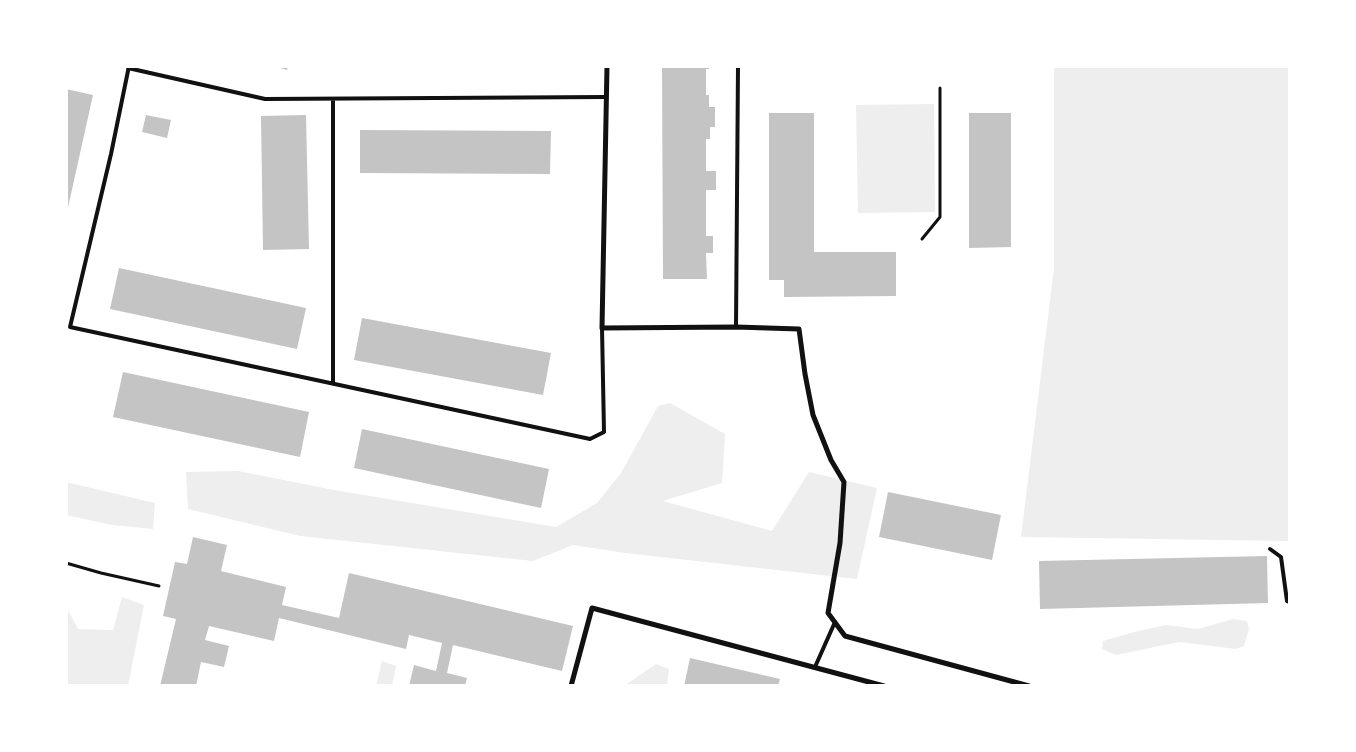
<!DOCTYPE html>
<html>
<head>
<meta charset="utf-8">
<style>
  body { margin:0 }
  #map { position:relative; width:1356px; height:752px; overflow:hidden; background:#fff; font-family:"IBM Plex Sans",sans-serif }
  canvas { display:block }
  .frame { position:absolute; inset:0; border:68px solid #fff; pointer-events:none }
</style>
</head>
<body>
<div id="map">
<canvas width="1356" height="752"></canvas>
<div class="frame"></div>
</div>
<script>
const g = document.querySelector('canvas').getContext('2d');
g.lineJoin = 'round';
function paint(path, color) { g.fillStyle = color; g.fill(path, 'evenodd'); }
const toPath = rows => new Path2D(rows.map(r => 'M' + r).join(''));
function stroke(path, color, width, dash) { g.strokeStyle = color; g.lineWidth = width; g.lineCap = dash ? 'butt' : 'round'; g.setLineDash(dash || []); g.stroke(path); }
paint(toPath([
  [1054,66,1290,66,1290,541,1021,537,1054,268],
  [934,104,935,212,858,213,856,105],
  [670,403,725,434,722,483,663,501,772,531,809,472,877,488,857,579,625,553,573,545,533,561,300,536,188,509,186,472,238,471,334,490,556,527,597,503,621,473,658,406],
  [66,482,155,503,153,529,112,525,66,515],
  [122,597,144,605,128,686,66,686,66,611,69,612,78,629,113,630],
  [1233,619,1247,621,1249,629,1244,646,1236,649,1179,642,1116,655,1102,649,1103,641,1134,632,1166,625,1198,629],
  [382,661,396,666,392,686,376,686],
  [656,664,669,669,667,686,624,686]
]), '#eee');
paint(toPath([
  [273,66,288,66,287,70],
  [662,66,709,66,709,69,706,69,706,95,709,95,709,107,715,107,715,127,710,127,710,139,706,139,706,171,716,171,716,190,706,190,706,236,713,236,713,253,706,253,707,279,663,279],
  [66,89,93,95,67,212,66,212],
  [769,113,814,113,814,252,896,252,896,296,784,297,784,280,769,280],
  [969,113,1011,113,1011,247,969,248],
  [146,115,171,120,167,138,142,132],
  [306,115,309,249,263,250,261,116],
  [360,130,551,131,550,174,360,173],
  [119,268,306,308,297,349,110,309],
  [362,318,551,353,543,395,354,360],
  [123,372,309,412,300,457,113,417],
  [362,429,549,469,541,508,354,468],
  [888,492,1001,515,992,560,879,537],
  [193,537,227,545,221,571,286,587,282,605,339,618,349,573,573,626,562,671,453,645,447,673,467,678,465,686,409,686,414,665,436,671,442,643,409,635,406,649,279,618,274,641,209,626,205,640,229,646,224,667,201,662,196,686,160,686,176,619,163,616,175,562,187,564],
  [1267,556,1268,603,1040,609,1039,561],
  [690,658,780,679,778,686,684,686]
]), '#c4c4c4');
stroke(toPath([
  [922,239,940,217,940,88],
  [66,563,101,573,159,586]
]), '#111', 3);
stroke(toPath([
  [129,66,111,154,70,327,590,439,604,432,602,328],
  [128,68,265,99,606,97],
  [333,99,333,383],
  [736,327,738,66],
  [1270,549,1281,557,1287,601,1290,602],
  [815,667,835,622]
]), '#111', 4);
stroke(toPath([
  [607,66,602,328,736,327,799,329,805,374,813,415,831,460,844,482,840,543,828,613,845,636,1029,686],
  [571,686,592,608,884,686]
]), '#111', 5);
</script>
</body>
</html>
